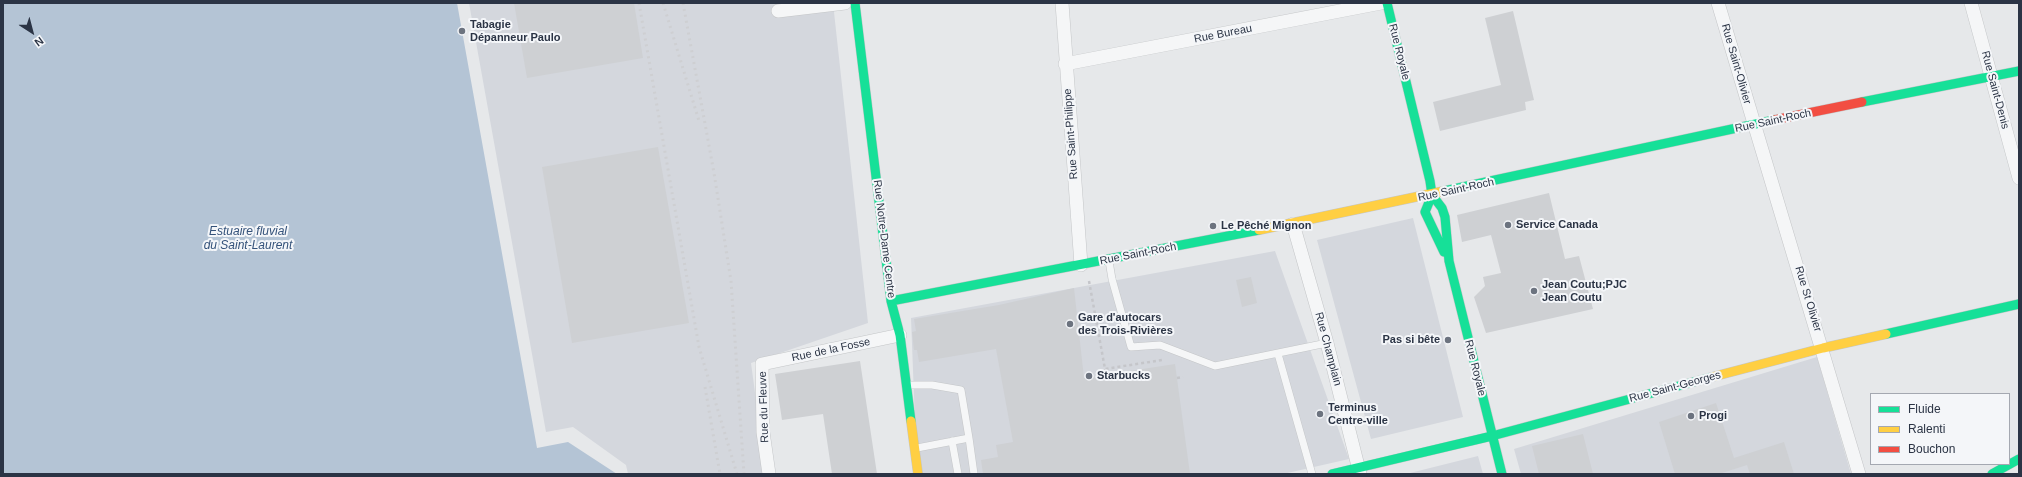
<!DOCTYPE html>
<html>
<head>
<meta charset="utf-8">
<style>
  body { margin:0 }
  #map { position:relative; width:2022px; height:477px; overflow:hidden; background:#e6e8ea; font-family:Helvetica,sans-serif }
  canvas { display:block }
  .frame { position:absolute; inset:0; border:4px solid #2b3445; pointer-events:none }
  .legend { position:absolute; left:1870px; top:393px; width:140px; height:72px; box-sizing:border-box; background:#f4f6f9; border:1px solid #a4a8b1; margin:0; padding:5px 7px; list-style:none; font-size:12px; color:#2b3445 }
  .legend li { display:flex; align-items:center; gap:8px; height:20px }
  .legend b { width:20px; border:1px solid #a4a8b1 }
  .north { position:absolute; left:12px; top:12px; width:40px; height:40px; -webkit-text-stroke:3px #f4f6f9; paint-order:stroke; rotate:144deg; font-size:11px; font-weight:700; line-height:16px; text-align:center; color:#2b3445 }
  .north::after { content:''; display:block; margin:auto; width:14px; height:18px; background:#2b3445; clip-path:polygon(50% 0,100% 100%,50% 72%,0 100%) }
</style>
</head>
<body>
<div id="map">
<canvas width="2022" height="477"></canvas>
<div class="frame"></div>
<ul class="legend">
<li><b style="height:5px;background:#16e098"></b>Fluide</li>
<li><b style="height:5px;background:#ffcf43"></b>Ralenti</li>
<li><b style="height:5px;background:#f24e42"></b>Bouchon</li>
</ul>
<div class="north">N</div>
</div>
<script>
const g = document.querySelector('canvas').getContext('2d');
g.lineJoin = 'round';
function paint(path, color) { g.fillStyle = color; g.fill(path, 'evenodd'); }
const toPath = rows => new Path2D(rows.map(r => 'M' + r).join(''));
function stroke(path, color, width, dash) { g.strokeStyle = color; g.lineWidth = width; g.lineCap = dash ? 'butt' : 'round'; g.setLineDash(dash || []); g.stroke(path); }
function drawText(font, color, halo, rows, align = 'center') {
  g.font = font + ' Helvetica,sans-serif'; g.lineWidth = 4; g.setLineDash([]); g.textBaseline = 'middle'; g.strokeStyle = halo; g.fillStyle = color; for (const [text, x, y, turn = 0] of rows) {
    g.save(); g.translate(x, y); g.rotate((+turn || 0) * Math.PI / 180); g.textAlign = isNaN(turn) ? turn : align; if (halo) g.strokeText(text, 0, 0); g.fillText(text, 0, 0); g.restore();
  }
}
paint(toPath([
  [469,3,833,3,868,323,751,363,766,474,628,474,626,465,573,427,546,432],
  [1413,218,1463,417,1371,439,1317,240],
  [1275,251,1349,459,1283,474,917,474,911,318],
  [1817,357,1851,474,1521,474,1514,449],
  [1478,456,1483,474,1406,474]
]), '#d4d7dd');
paint(toPath([
  [3,3,457,3,537,448,568,442,617,474,3,474]
]), '#b4c4d5');
paint(toPath([
  [514,3,634,3,643,58,527,78],
  [1513,11,1534,100,1525,102,1526,110,1440,131,1433,102,1501,85,1485,18],
  [658,147,689,323,572,343,542,167],
  [1549,193,1565,259,1579,256,1593,309,1486,333,1474,297,1485,286,1483,277,1501,273,1491,235,1462,242,1457,215],
  [1251,277,1257,303,1242,307,1236,280],
  [1074,288,1084,378,1175,364,1190,474,983,474,981,460,998,457,996,445,1013,442,996,349,919,362,917,350,914,350,912,332,916,331,914,319,999,305],
  [860,361,877,474,832,474,823,414,782,420,775,374],
  [1716,403,1734,458,1784,442,1794,474,1750,474,1747,465,1719,474,1675,474,1659,422],
  [1583,434,1593,474,1539,474,1532,446]
]), '#ced0d3');
const lane = toPath([
  [1109,261,1112,279,1131,347,1160,345,1215,366,1327,343],
  [1278,354,1312,474],
  [907,385,932,385,961,390,969,438,917,448],
  [969,438,974,474],
  [952,441,958,474]
]);
const street = toPath([
  [1062,3,1081,265],
  [1718,3,1859,474],
  [1971,3,2019,178],
  [778,11,845,3],
  [1065,64,1381,3],
  [1293,224,1327,343,1360,474],
  [769,474,763,432,762,364,900,335]
]);
const fast = toPath([
  [855,3,891,301,900,335,911,421],
  [1387,3,1430,181,1432,195,1425,212,1444,252],
  [1862,102,2019,71],
  [1444,191,1774,120],
  [1432,195,1442,208,1445,217,1449,261,1502,474],
  [891,301,1259,230],
  [1886,334,2019,304],
  [1332,474,1492,436,1712,377],
  [1992,474,2019,459]
]);
const slow = toPath([
  [1259,230,1444,191],
  [1712,377,1823,348,1886,334],
  [911,421,918,474]
]);
const jam = toPath([
  [1774,120,1862,102]
]);
stroke(lane, '#c4c6c8', 8);
stroke(street, '#c4c6c8', 14);
stroke(fast, '#c4c6c8', 10);
stroke(slow, '#c4c6c8', 10);
stroke(jam, '#c4c6c8', 10);
stroke(toPath([
  [1089,281,1105,369,1162,360],
  [1105,369,1106,374],
  [1177,378,1183,377]
]), '#c5c6ca', 2.5, [3, 3]);
stroke(lane, '#f5f6f7', 7);
stroke(street, '#f5f6f7', 13);
stroke(fast, '#16e098', 9);
stroke(slow, '#ffcf43', 9);
stroke(jam, '#f24e42', 9);
stroke(toPath([
  [639,3,699,347,737,474],
  [663,3,699,121],
  [683,3,714,173,731,281,744,474],
  [705,387,720,474]
]), '#cecfd2', 3, [2, 4]);
for (const [x, y, r, color] of [
  [462,31,4,"#6c737f"],
  [1508,225,4,"#6c737f"],
  [1213,226,4,"#6c737f"],
  [1534,291,4,"#6c737f"],
  [1070,324,4,"#6c737f"],
  [1448,340,4,"#6c737f"],
  [1089,376,4,"#6c737f"],
  [1320,414,4,"#6c737f"],
  [1691,416,4,"#6c737f"]
]) { const dot = new Path2D(); dot.arc(x, y, r, 0, 2 * Math.PI); g.fillStyle = color; g.fill(dot); stroke(dot, '#f4f6f9', 1.5); }
drawText('bold 11px', '#2b3445', '#f4f6f9', [
  ["Tabagie",470,25],
  ["Dépanneur Paulo",470,38],
  ["Service Canada",1516,225],
  ["Le Pêché Mignon",1221,226],
  ["Jean Coutu;PJC",1542,285],
  ["Jean Coutu",1542,298],
  ["Gare d'autocars",1078,318],
  ["des Trois-Rivières",1078,331],
  ["Pas si bête",1440,340,"right"],
  ["Starbucks",1097,376],
  ["Terminus",1328,408],
  ["Centre-ville",1328,421],
  ["Progi",1699,416]
], 'left');
drawText('11px', '#2b3445', '#f4f6f9', [
  ["Rue Bureau",1223,34,-11],
  ["Rue Royale",1399,52,76],
  ["Rue Saint-Olivier",1736,64,74],
  ["Rue Saint-Denis",1995,90,75],
  ["Rue Saint-Roch",1773,121,-12],
  ["Rue Saint-Philippe",1071,134,-94],
  ["Rue Saint-Roch",1456,190,-12],
  ["Rue Notre-Dame Centre",884,239,83],
  ["Rue Saint-Roch",1138,254,-11],
  ["Rue St Olivier",1808,299,73],
  ["Rue Champlain",1328,349,75],
  ["Rue de la Fosse",831,350,-12],
  ["Rue Royale",1475,368,76],
  ["Rue Saint-Georges",1675,387,-15],
  ["Rue du Fleuve",764,407,-92]
]);
drawText('italic 12px', '#34527a', '#f4f6f9', [
  ["Estuaire fluvial",248,232],
  ["du Saint-Laurent",248,246]
]);
</script>
</body>
</html>
